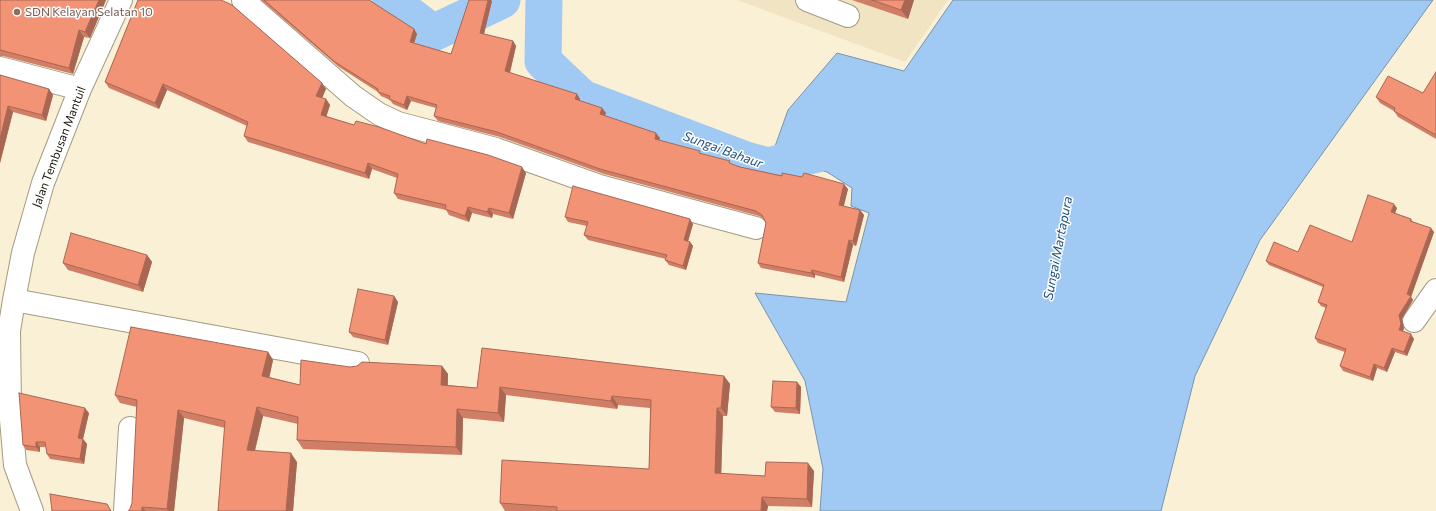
<!DOCTYPE html>
<html>
<head>
<meta charset="utf-8">
<style>
  body { margin:0 }
  canvas { display:block; background:#f9f0d6 }
</style>
</head>
<body>
<canvas width="1436" height="511"></canvas>
<script>
const g = document.querySelector('canvas').getContext('2d');
g.lineJoin = 'round';
function paint(path, color) { g.fillStyle = color; g.fill(path, 'evenodd'); }
const toPath = rows => new Path2D(rows.map(r => 'M' + r).join(''));
function stroke(path, color, width, dash) { g.strokeStyle = color; g.lineWidth = width; g.lineCap = dash ? 'butt' : 'round'; g.setLineDash(dash || []); g.stroke(path); }
function drawText(font, color, halo, rows, align = 'center') {
  g.font = font + ' Commissioner,sans-serif'; g.lineWidth = 3; g.setLineDash([]); g.textBaseline = 'middle'; g.strokeStyle = halo; g.fillStyle = color; for (const [text, x, y, turn = 0] of rows) {
    g.save(); g.translate(x, y); g.rotate((+turn || 0) * Math.PI / 180); g.textAlign = isNaN(turn) ? turn : align; if (halo) g.strokeText(text, 0, 0); g.fillText(text, 0, 0); g.restore();
  }
}
paint(toPath([
  [737,0,948,0,905,62]
]), '#f0e4c3');
const water = toPath([
  [953,0,1433,0,1260,240,1195,376,1161,511,820,511,823,469,805,381,755,293,846,302,869,213,851,206,852,188,827,172,809,167,802,174,768,166,788,110,837,53,904,71,953,0]
]);
paint(water, '#a0caf3');
stroke(water, '#7894ae', 1);
stroke(toPath([
  [390,0,433,33,502,0],
  [544,0,543,61,582,98,746,160,768,166,817,154]
]), '#a0caf3', 37);
const minor = toPath([
  [243,0,353,96,379,114,398,123,496,149,600,186,756,228],
  [807,0,848,16],
  [0,68,80,89],
  [14,300,358,363],
  [1414,321,1436,290],
  [32,511,15,465,10,408,9,331,14,300,23,253,43,183,80,89,121,0],
  [125,511,130,428]
]);
stroke(minor, '#a39b83', 24);
stroke(minor, '#fff', 22);
paint(toPath([
  [0,0,106,0,90,38,84,37,73,74,3,56,0,56],
  [137,0,221,0,326,89,322,98,326,99,330,105,326,116,354,125,426,144,526,173,513,219,493,214,492,218,472,213,469,222,449,215,446,210,398,199,394,193,397,178,372,169,369,179,248,142,244,136,247,126,167,90,159,109,109,88,105,82,138,0],
  [261,0,369,0,414,29,417,34,414,43,451,54,492,1,484,34,513,41,516,46,510,73,577,94,580,99,579,101,602,108,606,113,605,116,660,138,659,140,740,167,848,189,843,206,860,210,864,215,856,246,853,245,844,282,815,275,815,278,761,268,758,263,766,223,763,218,759,216,604,174,500,137,438,121,434,116,436,108,411,101,407,110,393,104,390,100,381,96,378,92,339,67],
  [852,0,914,0,908,19],
  [1436,72,1436,139,1398,117,1394,111,1380,103,1376,97,1423,93],
  [0,75,49,89,53,95,46,121,13,112,0,163],
  [1397,208,1395,213,1411,219,1413,222,1434,232,1411,297,1413,300,1402,319,1404,328,1403,331,1414,339,1407,356,1395,352,1387,372,1377,368,1373,381,1343,371,1340,366,1345,352,1318,343,1315,338,1326,308,1321,306,1318,302,1323,287,1269,265,1266,261,1298,252,1352,242],
  [565,217,693,224,688,241,690,242,693,246,686,270,669,265,665,260,666,259,588,240,584,235,587,226,568,222],
  [147,255,152,262,143,292,68,270,63,263],
  [394,296,398,302,388,345,353,337,349,332],
  [268,352,273,360,269,377,300,385,350,367,442,366,448,374,448,385,477,388,724,376,730,384,727,416,723,416,721,474,765,476,814,471,812,507,768,506,767,511,505,511,500,503,649,469,650,408,618,405,617,409,506,395,504,422,463,418,462,455,303,449,297,440,298,424,263,416,255,451,297,462,293,511,218,511,225,428,184,418,174,511,128,511,130,509,132,503,137,407,120,403,115,395],
  [797,382,801,387,800,414,775,412,771,407],
  [89,413,83,439,87,444,84,464,50,459,47,454,46,447,40,447,40,452,26,450,23,445]
]), '#d07e65');
paint(toPath([
  [99,0,106,0,90,38,85,32],
  [488,0,491,0,492,1,483,38,480,33],
  [905,0,914,0,908,19,901,10],
  [414,29,417,34,413,47,410,42],
  [79,30,84,37,73,74,69,68],
  [513,41,516,46,509,76,505,71],
  [322,83,326,89,320,103,316,96],
  [163,84,167,90,159,109,155,103],
  [49,89,53,95,46,121,42,115],
  [577,94,580,99,578,104,575,99],
  [407,96,411,101,407,110,404,105],
  [326,99,330,105,325,121,321,115],
  [8,106,13,112,0,163,0,139],
  [602,108,606,113,603,119,600,114],
  [656,133,660,138,658,143,655,139],
  [368,163,372,169,369,179,365,173],
  [522,167,526,173,513,219,509,213],
  [844,184,848,189,843,210,839,205],
  [1394,204,1397,208,1394,216,1391,212],
  [468,207,472,213,469,222,465,216],
  [489,208,493,214,492,218,487,212],
  [860,210,864,215,856,246,853,241],
  [690,219,693,224,687,245,684,240],
  [1431,228,1434,232,1411,297,1413,300,1402,319,1404,328,1402,334,1399,330,1399,315,1407,294],
  [849,240,853,245,844,282,841,277],
  [690,242,693,246,686,270,683,266],
  [147,255,152,262,143,292,138,285],
  [812,270,815,275,815,278,811,273],
  [394,296,398,302,388,345,385,340],
  [1411,334,1414,339,1407,356,1404,352],
  [1392,348,1395,352,1387,372,1384,368],
  [268,352,273,360,268,384,262,376],
  [1374,364,1377,368,1373,381,1370,377],
  [442,366,448,374,447,393,441,385],
  [724,376,730,384,727,416,721,408],
  [797,382,801,387,800,414,796,408],
  [500,387,506,395,504,422,498,413],
  [612,396,618,405,617,409,611,401],
  [257,407,263,416,253,458,247,450],
  [85,408,89,413,82,443,78,438],
  [717,408,723,416,721,482,715,473],
  [457,409,463,418,462,455,456,447],
  [178,410,184,418,174,511,169,511,167,509],
  [83,439,87,444,84,464,80,459],
  [36,442,40,447,40,452,36,447],
  [291,453,297,462,293,511,286,511],
  [808,463,814,471,812,507,807,499],
  [762,497,768,506,767,511,761,511],
  [142,507,146,511,142,511]
]), '#a96753');
const building = toPath([
  [0,0,99,0,85,32,79,30,69,68,0,50,0,0],
  [138,0,221,0,232,5,322,83,316,96,326,99,321,115,354,125,356,121,379,127,426,144,427,139,488,155,522,167,509,213,489,208,487,212,468,207,465,216,445,209,446,205,394,193,398,174,368,163,365,173,244,136,248,122,163,84,155,103,105,82,138,0],
  [264,0,369,0,414,29,410,42,451,54,469,0,488,0,480,33,513,41,505,71,577,94,575,99,602,108,600,114,656,133,655,139,700,151,699,153,730,161,729,163,740,167,782,176,782,173,802,177,804,173,844,184,839,205,860,210,853,241,849,240,841,277,812,270,811,273,758,263,766,223,762,215,756,211,600,169,497,132,434,116,437,105,407,96,404,105,389,99,390,96,378,92,378,89,335,62,264,0],
  [872,0,905,0,901,10,872,0],
  [1436,72,1436,135,1394,111,1395,108,1376,97,1388,76,1423,93,1436,72],
  [0,75,49,89,42,115,8,106,0,139,0,75],
  [573,186,690,219,684,240,690,242,683,266,665,260,667,255,584,235,588,222,565,217,573,186],
  [1368,195,1394,204,1391,212,1411,219,1410,221,1431,228,1407,294,1411,296,1399,315,1401,324,1399,330,1411,334,1404,352,1392,348,1384,368,1374,364,1370,377,1340,366,1346,349,1315,338,1327,305,1318,302,1324,285,1266,261,1274,242,1298,252,1310,225,1352,242,1368,195],
  [71,233,147,255,138,285,63,263,71,233],
  [358,289,394,296,385,340,349,332,358,289],
  [131,327,268,352,262,376,300,385,301,360,350,367,357,366,362,362,442,366,441,385,477,388,482,348,724,376,721,408,717,408,715,473,765,476,766,462,808,463,807,499,762,497,761,511,557,511,557,507,500,503,502,460,649,469,651,400,612,396,611,401,500,387,498,413,457,409,456,447,297,440,298,417,257,407,247,450,291,453,286,511,218,511,225,421,178,410,167,509,142,507,142,511,128,511,130,509,132,503,137,400,115,395,131,327],
  [773,381,797,382,796,408,771,407,773,381],
  [19,393,85,408,78,438,83,439,80,459,47,454,45,442,36,442,36,447,23,445,19,393],
  [50,494,107,504,111,511,52,511,50,494]
]);
paint(building, '#f29376');
stroke(building, '#a96753', 1);
for (const [x, y, r, color] of [
  [17,12,4,"#8d6e63"]
]) { const dot = new Path2D(); dot.arc(x, y, r, 0, 2 * Math.PI); g.fillStyle = color; g.fill(dot); stroke(dot, '#fefefe', 1.5); }
drawText('12px', '#785e54', '#fefefe', [
  ["SDN Kelayan Selatan 10",25,12]
], 'left');
drawText('12px', '#19160d', '#fefefe', [
  ["Jalan Tembusan Mantuil",59,147,-69]
]);
drawText('italic 13px', '#20517e', '#fefefe', [
  ["Sungai Bahaur",723,150,20],
  ["Sungai Martapura",1058,248,-79]
]);
</script>
</body>
</html>
